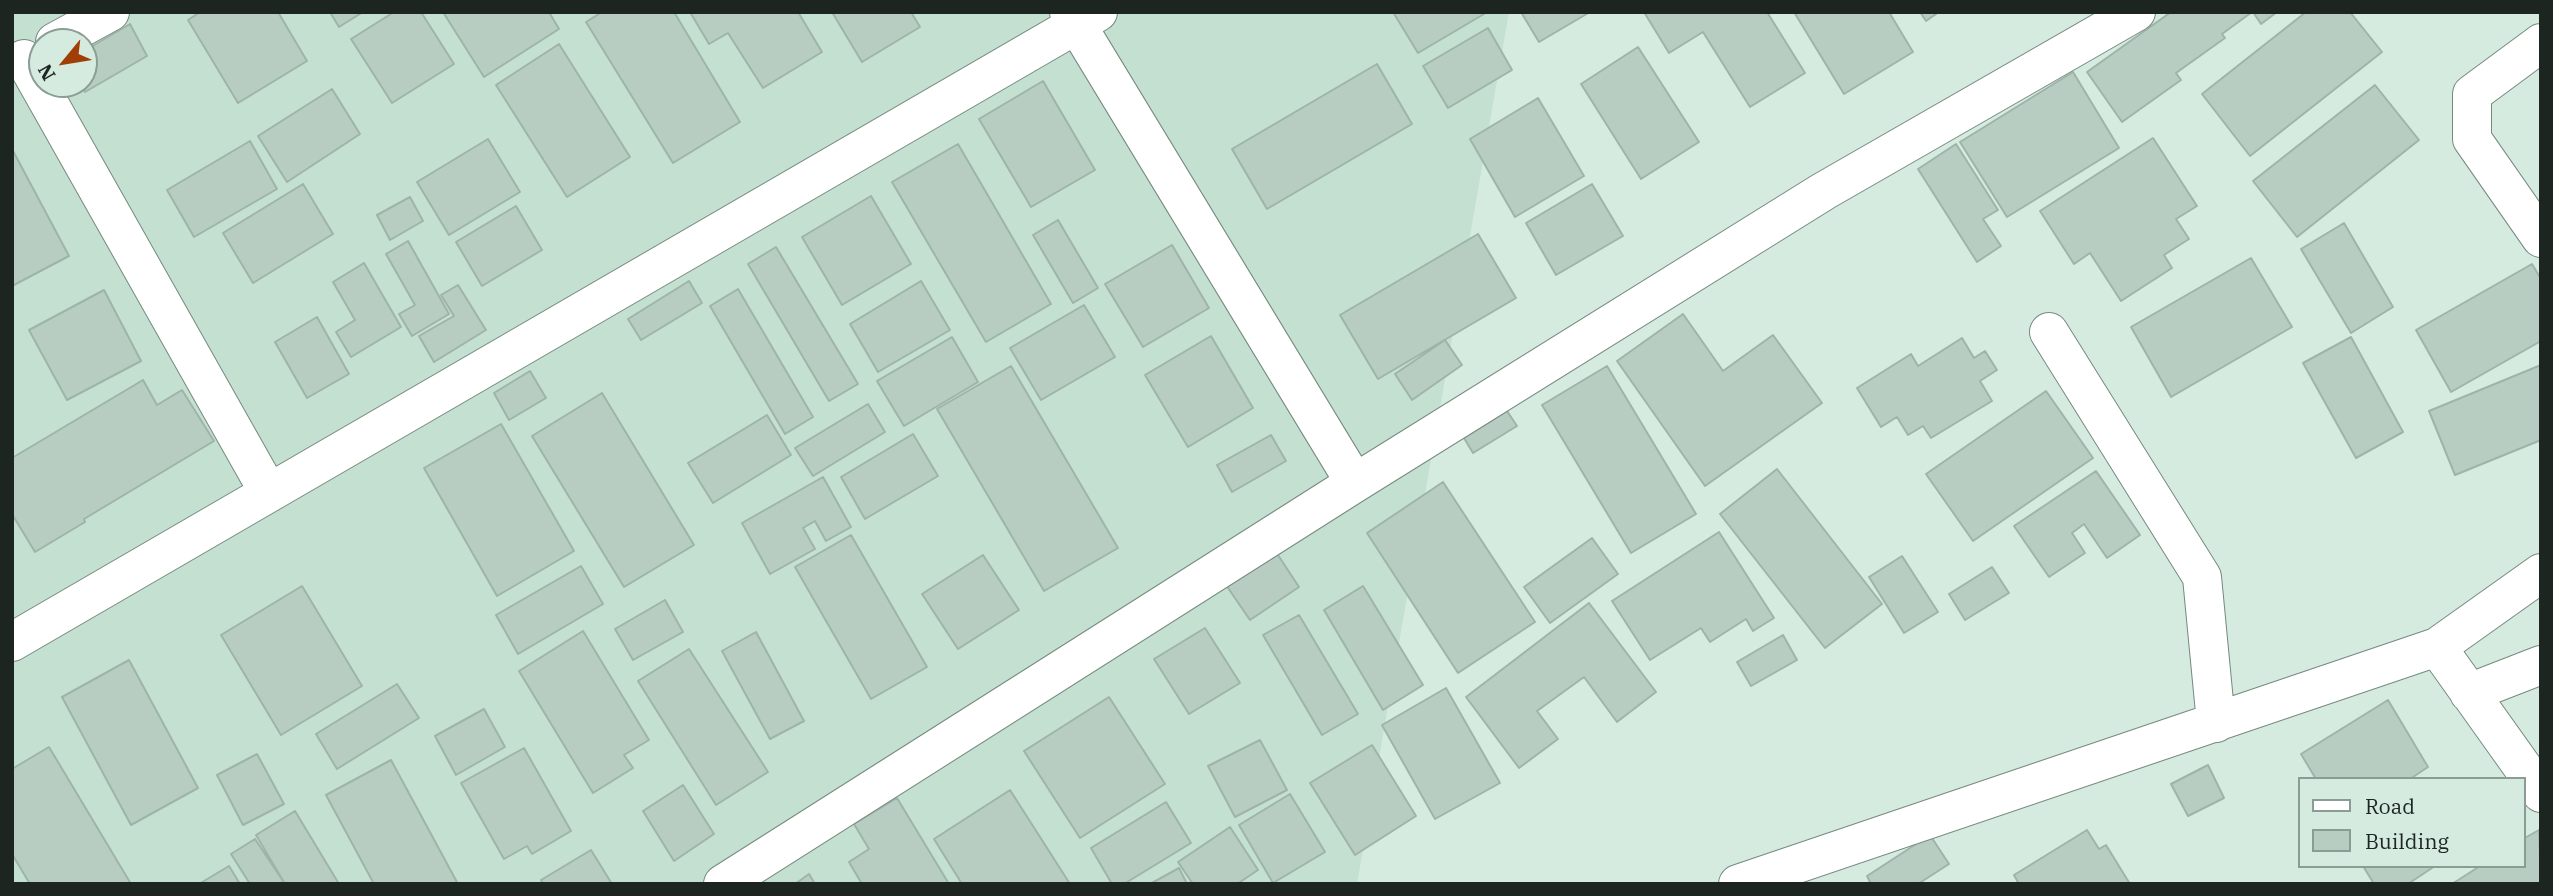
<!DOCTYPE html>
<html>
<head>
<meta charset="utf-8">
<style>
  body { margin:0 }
  #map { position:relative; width:2553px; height:896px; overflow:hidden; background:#d5ebe0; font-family:"IBM Plex Serif",serif }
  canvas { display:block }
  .frame { position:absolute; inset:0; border:14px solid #1d2521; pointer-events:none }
  .legend { position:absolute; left:2298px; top:777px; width:228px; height:91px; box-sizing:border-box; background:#d5ebe0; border:2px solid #8b9c94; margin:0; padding:9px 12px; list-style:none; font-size:21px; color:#1d2521 }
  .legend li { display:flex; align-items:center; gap:14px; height:35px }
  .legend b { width:35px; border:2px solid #8b9c94 }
  .north { position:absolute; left:28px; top:28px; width:70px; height:70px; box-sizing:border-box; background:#d5ebe0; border:2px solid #8b9c94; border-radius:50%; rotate:240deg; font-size:19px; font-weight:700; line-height:28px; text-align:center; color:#1d2521 }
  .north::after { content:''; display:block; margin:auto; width:24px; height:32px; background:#a13e07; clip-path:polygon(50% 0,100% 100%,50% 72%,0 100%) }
</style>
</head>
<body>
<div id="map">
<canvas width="2553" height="896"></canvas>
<div class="frame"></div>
<ul class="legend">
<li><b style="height:9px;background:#fff"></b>Road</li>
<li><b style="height:19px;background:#b8cdc2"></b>Building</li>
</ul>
<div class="north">N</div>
</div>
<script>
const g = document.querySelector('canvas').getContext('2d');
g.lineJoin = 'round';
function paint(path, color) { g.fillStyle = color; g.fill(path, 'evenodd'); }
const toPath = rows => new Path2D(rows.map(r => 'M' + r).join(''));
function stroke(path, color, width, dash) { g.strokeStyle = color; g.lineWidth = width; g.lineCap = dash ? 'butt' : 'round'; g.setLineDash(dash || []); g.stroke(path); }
paint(toPath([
  [12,12,1509,12,1357,884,12,884],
  [42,42,84,42,84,84,42,84]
]), '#c3e0d1');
const building = toPath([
  [200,12,278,12,307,61,238,103,188,20,200,12],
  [330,12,363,12,339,27,330,12],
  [394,12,421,12,454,64,392,103,351,39,394,12],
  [443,12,549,12,559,29,484,77,443,12],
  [602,12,674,12,740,122,673,163,586,22,602,12],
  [690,12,798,12,822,52,763,88,728,33,709,44,690,12],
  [832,12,911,12,920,27,862,62,832,12],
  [1393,12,1483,12,1484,14,1418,53,1393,12],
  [1521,12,1590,12,1539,42,1521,12],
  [1644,12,1767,12,1805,73,1750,107,1703,32,1669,53,1644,12],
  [1794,12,1889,12,1913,52,1844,94,1794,12],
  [1920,12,1939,12,1926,21,1920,12],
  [2171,12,2252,12,2222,34,2225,38,2176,73,2181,80,2122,122,2087,72,2171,12],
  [2253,12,2277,12,2261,24,2253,12],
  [2306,12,2350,12,2382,52,2250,156,2202,94,2306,12],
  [130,24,147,56,85,92,80,84,84,84,84,51,130,24],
  [1488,28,1512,70,1448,108,1423,66,1488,28],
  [559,44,630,157,567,197,496,85,559,44],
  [1638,47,1699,142,1641,179,1581,84,1638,47],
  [1377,64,1412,124,1267,209,1232,149,1377,64],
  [2073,72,2119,148,2007,217,1960,142,2073,72],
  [1043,81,1095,170,1031,207,979,119,1043,81],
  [2375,85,2419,140,2297,237,2253,181,2375,85],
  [332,89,360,134,287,182,258,136,332,89],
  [1538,98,1584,176,1515,217,1470,139,1538,98],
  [2153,138,2197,206,2176,219,2189,239,2164,255,2172,268,2121,301,2090,253,2074,264,2040,211,2153,138],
  [488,139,520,192,449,235,417,182,488,139],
  [250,141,277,189,194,237,167,190,250,141],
  [958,144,1051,304,986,342,892,182,958,144],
  [1956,144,1998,210,1983,219,2001,246,1977,262,1918,169,1956,144],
  [12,149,69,256,12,286,12,149],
  [303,184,333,234,253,283,223,233,303,184],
  [1592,184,1623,236,1556,275,1526,223,1592,184],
  [871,196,911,264,842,305,802,237,871,196],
  [410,197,423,221,390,240,377,215,410,197],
  [516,206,542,250,482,286,456,242,516,206],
  [1058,220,1098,288,1073,303,1033,235,1058,220],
  [2344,223,2393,307,2351,333,2301,249,2344,223],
  [1478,234,1516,298,1378,379,1340,315,1478,234],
  [408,241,449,314,412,336,399,314,415,305,386,254,408,241],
  [1172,245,1209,308,1143,347,1105,284,1172,245],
  [776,247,858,384,829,401,748,264,776,247],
  [2251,258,2292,327,2171,397,2131,327,2251,258],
  [364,263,401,327,351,357,336,332,355,320,333,282,364,263],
  [2532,264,2541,279,2541,341,2451,392,2416,330,2532,264],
  [689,281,702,303,641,340,628,319,689,281],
  [921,281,950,330,878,372,850,324,921,281],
  [458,285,486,330,434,362,419,336,454,316,441,295,458,285],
  [738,289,813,417,785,434,710,306,738,289],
  [104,290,141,361,67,400,29,330,104,290],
  [1084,305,1115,357,1041,400,1010,348,1084,305],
  [1683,314,1723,371,1773,335,1822,403,1705,486,1617,361,1683,314],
  [317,317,349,374,307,398,275,342,317,317],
  [1211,336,1253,408,1188,447,1145,375,1211,336],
  [952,337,978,382,904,426,877,381,952,337],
  [2351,337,2403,432,2356,458,2303,363,2351,337],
  [1962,338,1974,358,1985,351,1997,370,1980,381,1992,401,1931,438,1923,426,1908,435,1897,417,1881,427,1857,388,1911,354,1918,366,1962,338],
  [1445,340,1462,365,1412,400,1395,374,1445,340],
  [2541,365,2541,440,2455,475,2429,411,2541,365],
  [1011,366,1118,548,1044,591,937,409,1011,366],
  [1607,366,1696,514,1631,553,1542,405,1607,366],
  [530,371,546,398,509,420,494,393,530,371],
  [143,380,157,405,182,390,214,441,84,519,85,522,35,552,12,514,12,458,143,380],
  [2046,391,2093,458,1973,541,1926,474,2046,391],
  [602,393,694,545,624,587,532,436,602,393],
  [868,404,885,432,813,476,795,448,868,404],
  [1507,411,1517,426,1473,453,1464,438,1507,411],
  [767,415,791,455,713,503,688,463,767,415],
  [501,424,574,551,497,596,424,468,501,424],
  [913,434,938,476,865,519,841,477,913,434],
  [1271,435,1286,461,1232,492,1217,465,1271,435],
  [1777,469,1882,604,1825,648,1720,514,1777,469],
  [2096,471,2140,535,2107,558,2084,524,2072,533,2085,553,2049,577,2014,526,2096,471],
  [823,477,851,527,826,541,815,521,803,528,815,549,770,574,742,523,823,477],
  [1443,482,1535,622,1458,673,1367,533,1443,482],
  [1719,532,1774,618,1753,631,1746,619,1710,642,1701,628,1650,660,1612,601,1719,532],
  [851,535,927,667,871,699,795,567,851,535],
  [1592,538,1618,574,1550,623,1524,587,1592,538],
  [1276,552,1299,587,1250,620,1226,585,1276,552],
  [983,555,1019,610,958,649,922,594,983,555],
  [1902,556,1938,612,1904,633,1869,577,1902,556],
  [581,566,603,604,518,654,496,615,581,566],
  [1992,567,2009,593,1965,620,1949,594,1992,567],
  [302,586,362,686,281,735,221,635,302,586],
  [1363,586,1423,685,1383,710,1324,610,1363,586],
  [665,600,683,632,633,660,615,629,665,600],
  [1589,603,1656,692,1617,722,1584,677,1537,711,1558,739,1519,768,1466,697,1589,603],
  [1299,615,1358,714,1322,735,1263,635,1299,615],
  [1205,628,1240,683,1189,714,1154,659,1205,628],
  [583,631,649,740,624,755,633,768,593,793,519,671,583,631],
  [756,632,804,721,770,739,722,651,756,632],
  [1783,635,1797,660,1751,686,1737,662,1783,635],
  [689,649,768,772,716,805,638,681,689,649],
  [129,660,198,788,131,825,62,697,129,660],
  [397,684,419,718,337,769,316,734,397,684],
  [1446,688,1500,783,1435,819,1382,725,1446,688],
  [1109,697,1165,784,1080,838,1024,751,1109,697],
  [2388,700,2428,767,2410,779,2316,779,2301,754,2388,700],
  [484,709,505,747,456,775,435,736,484,709],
  [1260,740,1287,790,1235,817,1208,766,1260,740],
  [1372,745,1416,816,1355,855,1310,783,1372,745],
  [49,747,131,884,30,884,12,854,12,769,49,747],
  [524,748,571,831,532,854,527,846,504,859,461,783,524,748],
  [257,754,284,804,243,825,217,775,257,754],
  [391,760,458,884,374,884,326,795,391,760],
  [2208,765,2224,798,2188,816,2171,784,2208,765],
  [683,785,714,834,674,861,643,811,683,785],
  [1010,790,1070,884,962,884,934,839,1010,790],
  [1290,794,1325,852,1273,883,1239,825,1290,794],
  [897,798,949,884,862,884,849,862,869,849,854,824,897,798],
  [1166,802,1191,843,1124,884,1112,884,1091,848,1166,802],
  [295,811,339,884,285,884,256,835,295,811],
  [1230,827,1258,870,1237,884,1193,884,1178,862,1230,827],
  [2087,830,2099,849,2106,845,2130,884,2019,884,2014,875,2087,830],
  [2539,830,2541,884,2452,884,2480,866,2523,866,2523,839,2539,830],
  [1930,835,1949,864,1918,884,1871,884,1867,876,1930,835],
  [255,839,285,884,250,884,231,854,255,839],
  [591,850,612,884,543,884,541,880,591,850],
  [229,866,240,884,199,884,229,866],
  [2363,866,2435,866,2408,884,2374,884,2363,866],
  [1179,868,1187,884,1150,884,1179,868],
  [809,874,815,884,795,884,809,874]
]);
paint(building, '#b8cdc2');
stroke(building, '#9fb4a9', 2);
const street = toPath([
  [1069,12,1355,483],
  [55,42,110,12],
  [2541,43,2472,94,2472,139,2541,238],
  [24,59,269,493],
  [2049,332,2202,577,2216,723],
  [12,642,1098,12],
  [2437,647,2541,793],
  [2469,693,2541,665],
  [723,884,1355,483,1824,191,2136,12],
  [1738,884,2437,647,2541,573]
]);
stroke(street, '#768a7f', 40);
stroke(street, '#fff', 38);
</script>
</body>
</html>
